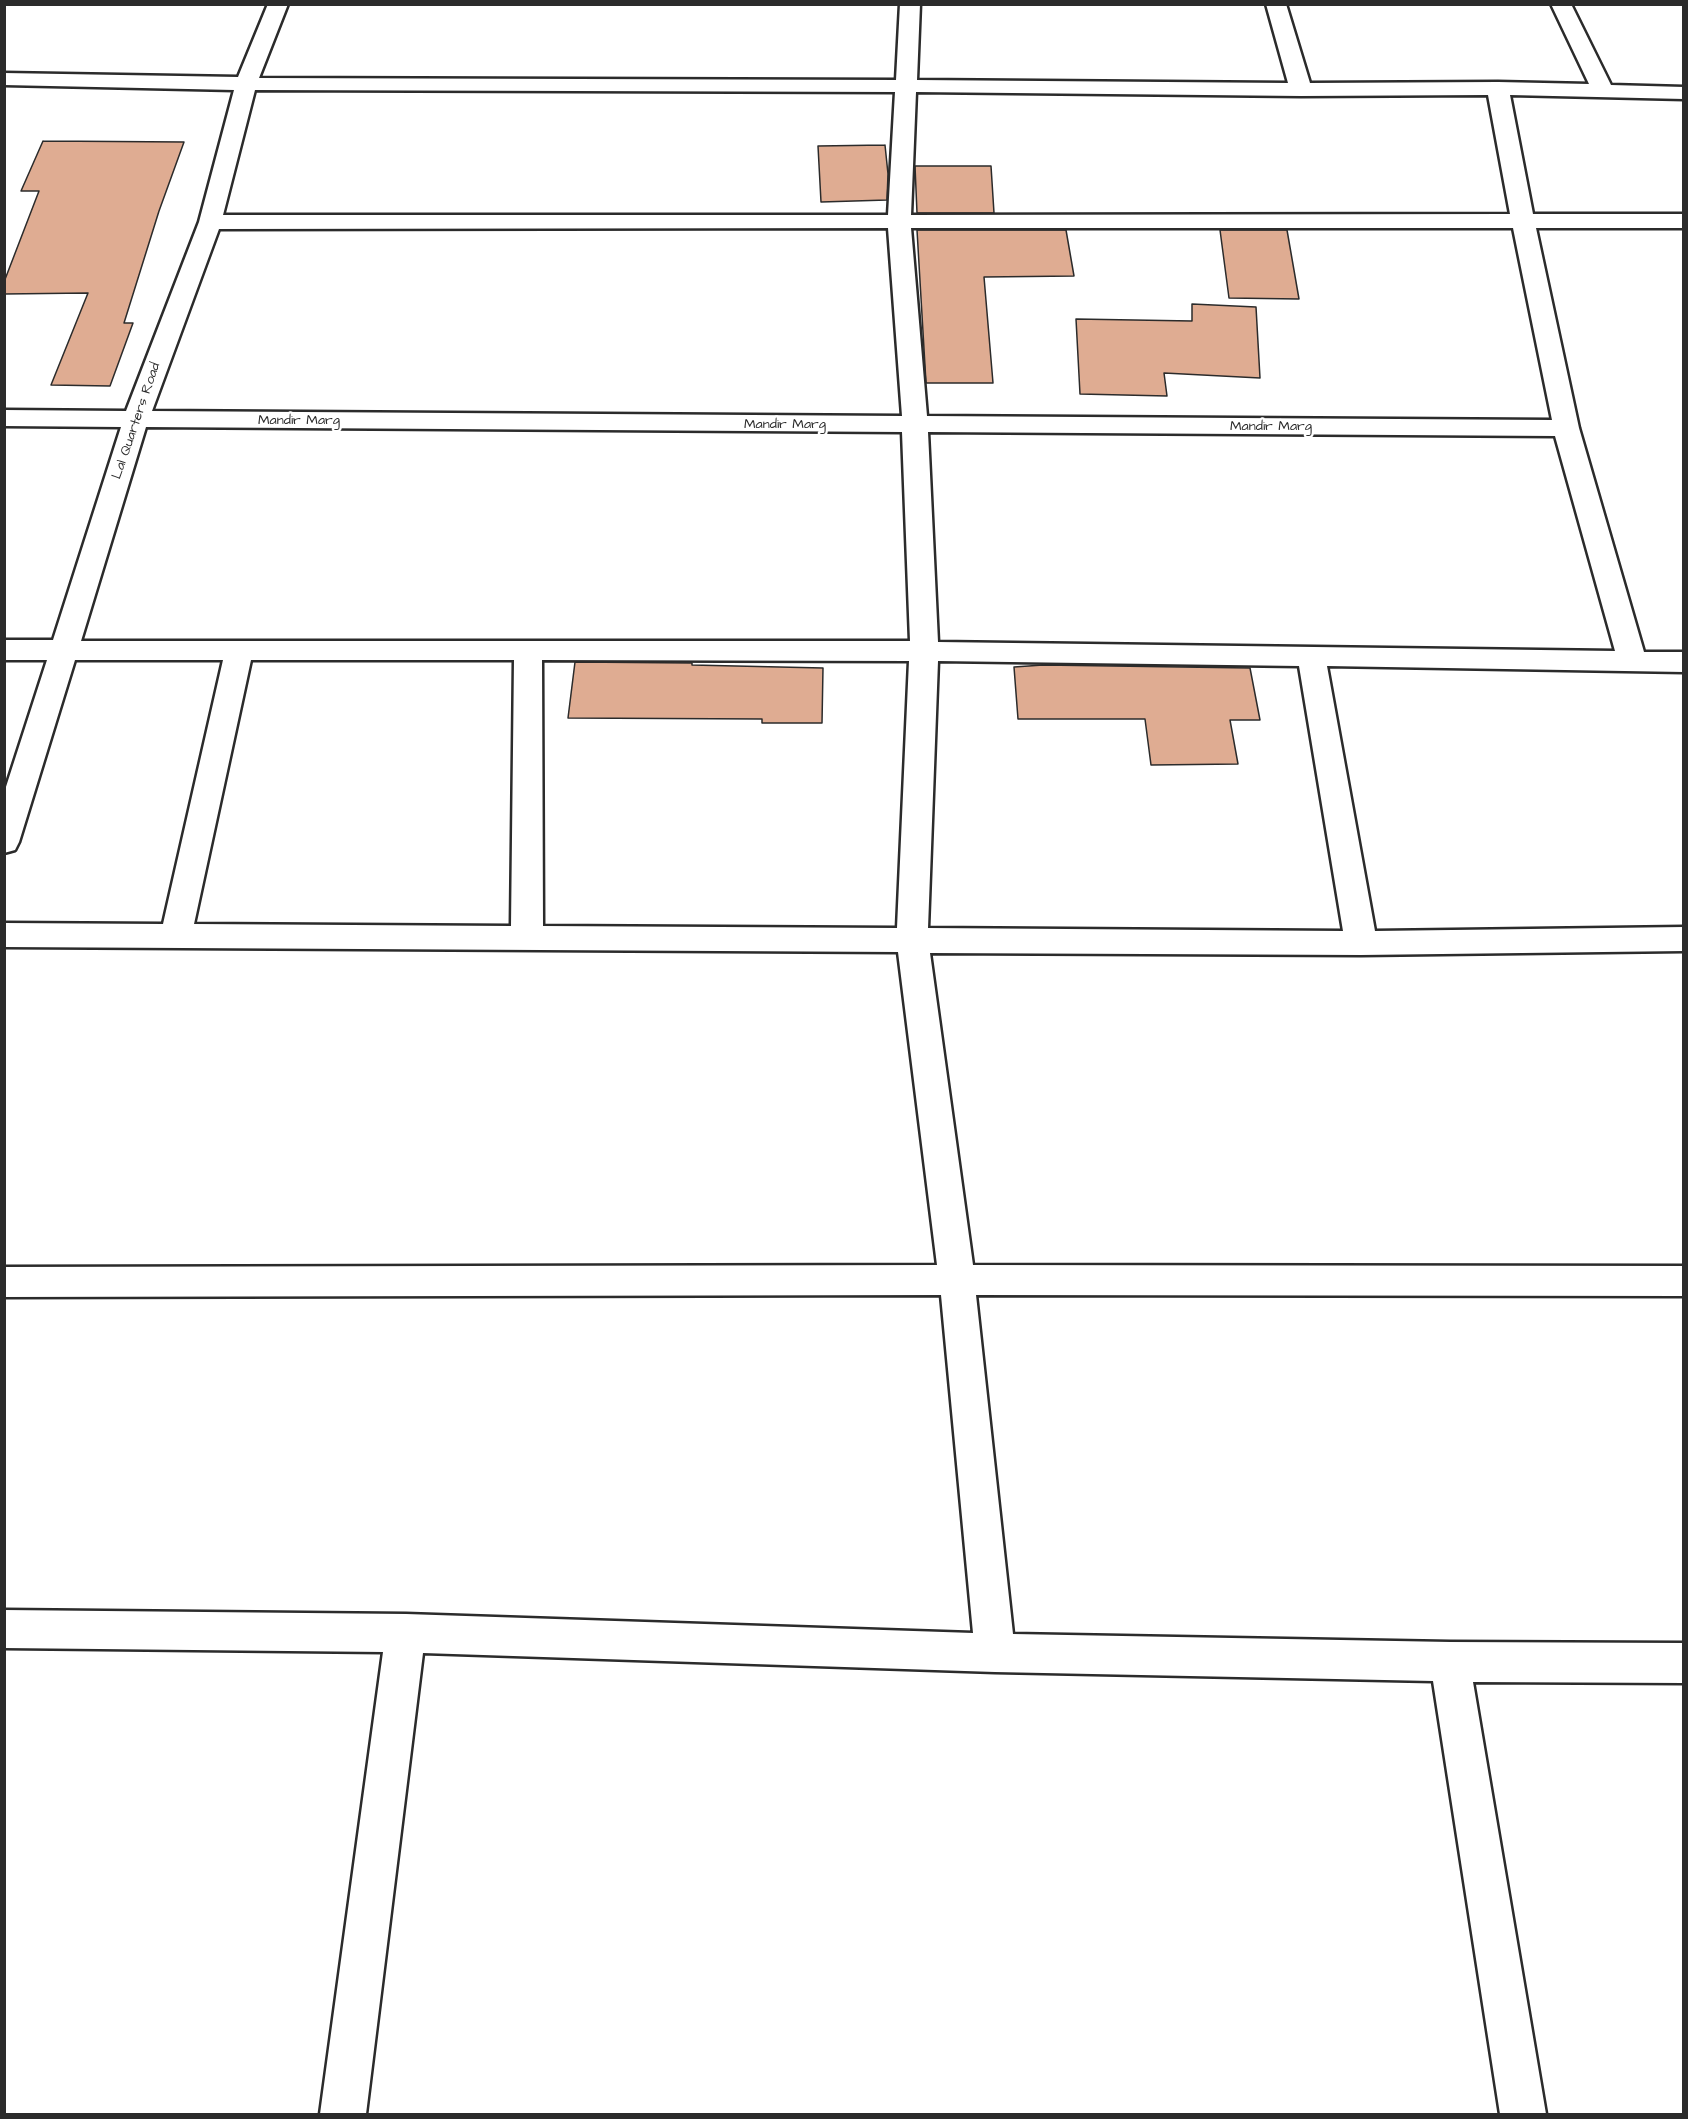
<!DOCTYPE html>
<html>
<head>
<meta charset="utf-8">
<style>
  body { margin:0 }
  #map { position:relative; width:1688px; height:2119px; overflow:hidden; background:#fff; font-family:"Architects Daughter",sans-serif }
  canvas { display:block }
  .frame { position:absolute; inset:0; border:6px solid #2b2b2b; pointer-events:none }
</style>
</head>
<body>
<div id="map">
<canvas width="1688" height="2119"></canvas>
<div class="frame"></div>
</div>
<script>
const g = document.querySelector('canvas').getContext('2d');
g.lineJoin = 'round';
function paint(path, color) { g.fillStyle = color; g.fill(path, 'evenodd'); }
const toPath = rows => new Path2D(rows.map(r => 'M' + r).join(''));
function stroke(path, color, width, dash) { g.strokeStyle = color; g.lineWidth = width; g.lineCap = dash ? 'butt' : 'round'; g.setLineDash(dash || []); g.stroke(path); }
function drawText(font, color, halo, rows, align = 'center') {
  g.font = font + ' "Architects Daughter",sans-serif'; g.lineWidth = 4.5; g.setLineDash([]); g.textBaseline = 'middle'; g.strokeStyle = halo; g.fillStyle = color; for (const [text, x, y, turn = 0] of rows) {
    g.save(); g.translate(x, y); g.rotate((+turn || 0) * Math.PI / 180); g.textAlign = isNaN(turn) ? turn : align; if (halo) g.strokeText(text, 0, 0); g.fillText(text, 0, 0); g.restore();
  }
}
const building = toPath([
  [43,141,184,142,159,211,124,323,133,323,110,386,51,385,88,293,4,294,4,282,39,191,21,191,43,141],
  [885,145,888,174,887,200,821,202,818,146,885,145],
  [915,166,991,166,994,213,917,213,915,166],
  [917,230,1066,230,1074,276,984,277,993,383,926,383,917,230],
  [1220,230,1287,230,1299,299,1229,298,1220,230],
  [1192,304,1256,307,1260,378,1164,373,1167,396,1080,394,1076,319,1192,321,1192,304],
  [575,662,692,663,692,665,823,668,822,723,762,723,762,719,568,718,575,662],
  [1043,665,1250,668,1260,720,1230,720,1238,764,1151,765,1145,719,1018,719,1014,667,1043,665]
]);
paint(building, '#dfac92');
stroke(building, '#2b2b2b', 1.5);
const street = toPath([
  [268,4,288,4,259,78,896,80,900,4,920,4,917,80,1288,83,1266,4,1286,4,1310,83,1498,82,1589,84,1551,4,1571,4,1611,85,1684,87,1684,99,1510,95,1533,214,1684,214,1684,228,1536,228,1579,428,1644,652,1684,652,1684,672,1327,666,1375,931,1684,927,1684,951,1361,955,930,953,973,1265,1684,1266,1684,1296,976,1295,1013,1634,1450,1642,1684,1643,1684,1683,1473,1682,1546,2114,1500,2114,1433,1681,995,1672,423,1653,366,2114,320,2114,383,1652,4,1648,4,1610,406,1614,973,1633,941,1295,4,1297,4,1267,937,1265,898,952,4,947,4,923,163,924,223,660,75,660,19,842,15,850,4,853,4,793,47,660,4,660,4,640,53,640,121,427,4,426,4,410,126,411,199,222,234,90,4,85,4,73,238,77,268,4],
  [255,90,895,92,888,215,223,215,255,90],
  [916,92,1301,96,1488,95,1510,214,911,215,916,92],
  [888,228,902,416,152,411,219,229,888,228],
  [911,228,1513,228,1552,420,927,416,911,228],
  [146,427,902,432,910,641,81,641,146,427],
  [928,432,1555,436,1615,651,938,642,928,432],
  [251,660,514,660,511,926,194,924,251,660],
  [542,660,909,661,897,928,543,926,542,660],
  [938,661,1299,666,1343,931,928,928,938,661]
]);
stroke(street, '#2b2b2b', 5);
paint(street, '#fff');
drawText('14px', '#2b2b2b', '#fff', [
  ["Lal Quarters Road",137,421,-71],
  ["Mandir Marg",299,421],
  ["Mandir Marg",785,425],
  ["Mandir Marg",1271,427]
]);
</script>
</body>
</html>
